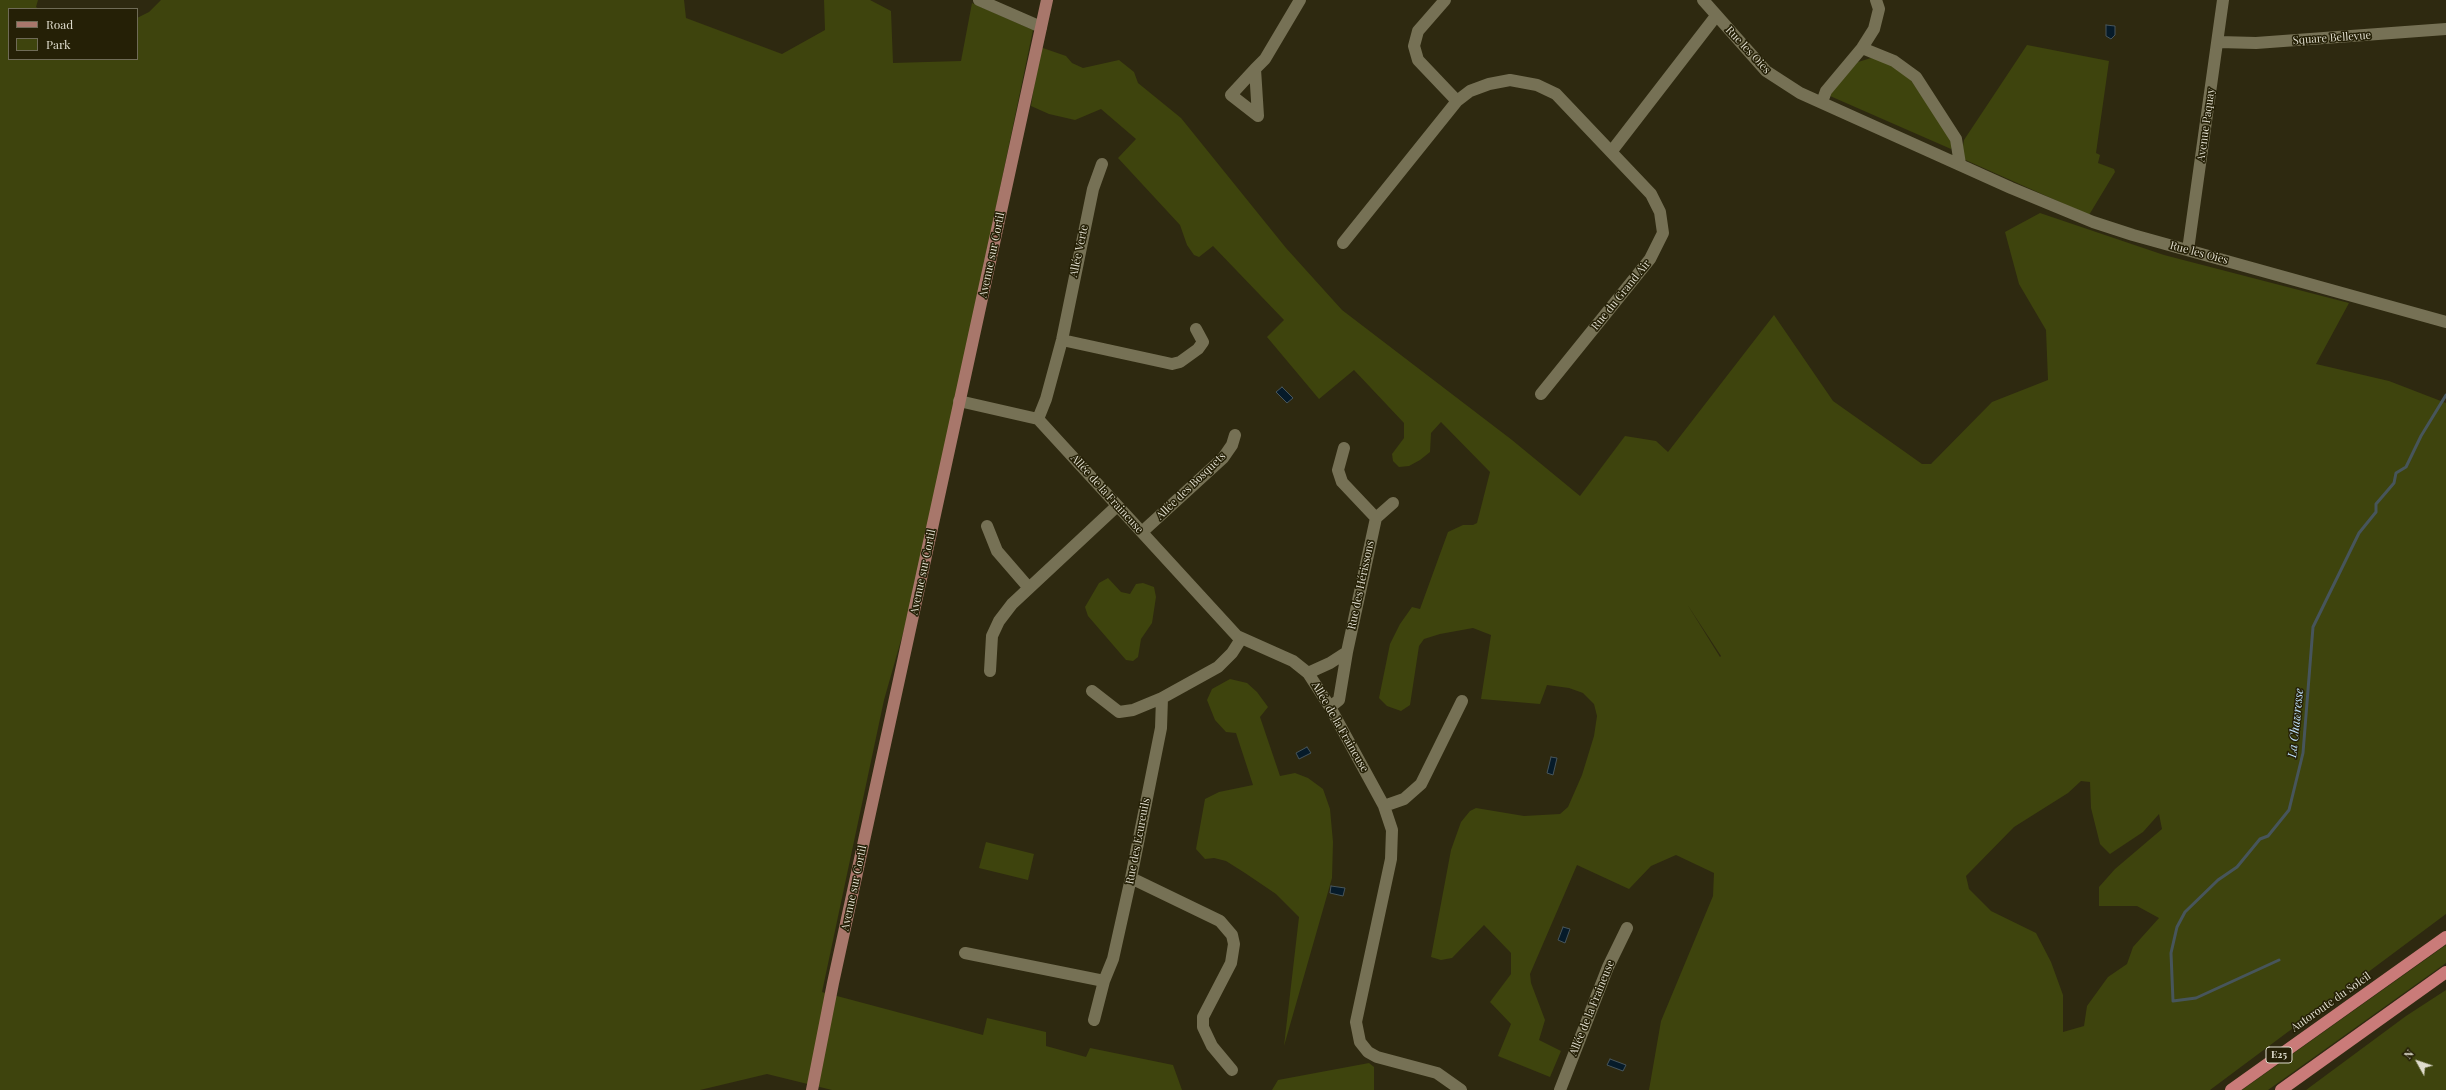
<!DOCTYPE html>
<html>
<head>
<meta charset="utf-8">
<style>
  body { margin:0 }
  #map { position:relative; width:2446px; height:1090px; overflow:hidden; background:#2e2910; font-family:"Playfair Display",serif }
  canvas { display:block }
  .legend { position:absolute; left:8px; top:8px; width:130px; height:52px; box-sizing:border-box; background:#252006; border:1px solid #6f6b56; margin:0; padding:5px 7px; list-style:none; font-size:12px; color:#dfdccd }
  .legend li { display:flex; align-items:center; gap:8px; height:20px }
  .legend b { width:20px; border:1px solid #6f6b56 }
  .north { position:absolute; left:2398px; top:1042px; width:40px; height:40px; -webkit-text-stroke:3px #252006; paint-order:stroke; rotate:310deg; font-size:11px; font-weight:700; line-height:16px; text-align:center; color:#dfdccd }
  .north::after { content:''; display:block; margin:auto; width:14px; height:18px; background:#dfdccd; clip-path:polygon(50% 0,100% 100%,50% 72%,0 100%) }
</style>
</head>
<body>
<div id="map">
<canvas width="2446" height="1090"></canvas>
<ul class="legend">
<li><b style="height:5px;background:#a8776b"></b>Road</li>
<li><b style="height:11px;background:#3e440d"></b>Park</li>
</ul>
<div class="north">N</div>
</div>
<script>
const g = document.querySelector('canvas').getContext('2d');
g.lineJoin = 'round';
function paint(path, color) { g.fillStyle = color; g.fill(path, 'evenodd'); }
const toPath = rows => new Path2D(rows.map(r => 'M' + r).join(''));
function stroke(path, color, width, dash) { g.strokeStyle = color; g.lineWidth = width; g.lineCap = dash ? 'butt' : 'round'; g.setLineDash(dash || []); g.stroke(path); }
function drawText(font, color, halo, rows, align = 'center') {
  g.font = font + ' "Playfair Display",serif'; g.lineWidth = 3; g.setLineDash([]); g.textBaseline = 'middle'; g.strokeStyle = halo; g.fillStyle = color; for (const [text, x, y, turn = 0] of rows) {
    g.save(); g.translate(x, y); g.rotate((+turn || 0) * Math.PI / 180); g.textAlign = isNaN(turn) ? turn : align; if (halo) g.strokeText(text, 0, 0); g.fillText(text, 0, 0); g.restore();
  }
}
paint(toPath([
  [0,0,38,0,36,7,39,9,9,9,9,59,137,59,137,18,149,12,161,0,684,0,686,18,782,54,825,30,824,0,870,0,891,11,893,63,961,61,972,3,1033,30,956,399,909,612,884,700,822,992,983,1035,987,1018,1046,1032,1046,1046,1086,1057,1090,1048,1173,1065,1182,1090,832,1090,767,1074,700,1090,0,1090],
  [2027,45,2109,61,2096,153,2100,155,2098,163,2114,169,2115,172,2089,215,1961,158,1964,140],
  [1040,47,1066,56,1072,63,1083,68,1119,60,1134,72,1138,83,1181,118,1286,248,1342,310,1512,440,1580,496,1625,436,1656,441,1668,452,1774,315,1833,401,1922,464,1931,464,1992,402,2048,380,2046,330,2019,284,2005,232,2040,213,2164,255,2349,303,2316,364,2389,381,2446,403,2446,914,2210,1090,1649,1090,1661,1021,1713,896,1714,873,1676,855,1651,866,1629,889,1577,865,1530,974,1531,983,1545,1020,1539,1040,1561,1051,1550,1077,1498,1056,1511,1024,1490,1002,1511,974,1511,953,1484,925,1452,958,1441,960,1431,957,1451,850,1461,822,1470,811,1476,808,1524,816,1560,814,1568,807,1582,775,1594,736,1597,716,1594,704,1583,693,1569,688,1547,685,1540,704,1481,699,1491,635,1473,628,1440,634,1424,639,1419,646,1410,705,1401,711,1387,706,1379,698,1390,644,1400,624,1412,607,1420,609,1448,532,1463,525,1473,525,1477,523,1490,472,1441,422,1431,433,1430,452,1420,460,1409,466,1399,467,1393,461,1392,454,1404,438,1404,423,1354,370,1319,399,1267,337,1284,320,1213,246,1199,257,1194,255,1187,245,1180,225,1118,158,1136,139,1101,109,1075,120,1049,114,1031,106],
  [1687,604,1721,656,1720,657],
  [2081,781,2090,782,2091,808,2100,844,2110,854,2143,832,2159,814,2162,829,2115,869,2099,887,2099,906,2137,906,2159,918,2133,947,2127,964,2108,977,2087,1006,2084,1026,2063,1032,2063,995,2051,962,2036,933,1991,911,1969,889,1966,876,2014,827,2068,793],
  [1871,58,1886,61,1908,76,1954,143,1951,149,1830,96,1831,91,1858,62],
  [1108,578,1121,592,1130,594,1136,584,1143,583,1154,587,1156,597,1152,623,1141,639,1138,657,1133,661,1126,660,1088,616,1085,607,1099,583],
  [1230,679,1247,683,1257,692,1268,707,1260,717,1280,776,1295,773,1308,778,1323,789,1330,809,1333,842,1332,878,1284,1046,1299,917,1276,894,1245,873,1226,861,1214,858,1205,859,1196,849,1205,799,1219,792,1253,785,1236,733,1226,732,1215,720,1207,700,1212,689],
  [986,842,1034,854,1028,880,979,868],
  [2446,945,2446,963,2268,1090,2242,1090],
  [2446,990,2446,1090,2306,1090,2406,1016],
  [1369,1063,1374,1067,1374,1090,1272,1090,1278,1080]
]), '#3e440d');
const water = toPath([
  [2106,25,2115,26,2115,35,2111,39,2106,36,2106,25],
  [1282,387,1293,398,1287,403,1276,392,1282,387],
  [1307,747,1311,753,1299,759,1296,753,1307,747],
  [1551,757,1557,758,1553,775,1547,773,1551,757],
  [1331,886,1345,888,1343,896,1330,893,1331,886],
  [1563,927,1570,929,1565,943,1558,940,1563,927],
  [1610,1059,1626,1065,1623,1071,1607,1065,1610,1059]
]);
paint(water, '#061b2a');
stroke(water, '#47555b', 1);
stroke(toPath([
  [2279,960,2196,998,2173,1001,2171,953,2177,927,2185,912,2218,880,2237,867,2260,839,2268,836,2289,810,2303,753,2313,627,2359,533,2376,512,2376,504,2394,483,2396,473,2406,467,2421,436,2446,395]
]), '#47555b', 3);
stroke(toPath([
  [979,0,1041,27],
  [1445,0,1418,31,1414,46,1418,60,1457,101],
  [1703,0,1766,71,1800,93,2011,188,2093,222,2133,235,2446,322],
  [2219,42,2256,43,2446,29],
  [1862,48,1894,61,1916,77,1956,139,1960,164],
  [1255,69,1258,116,1231,95,1255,69,1265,59,1300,0],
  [1822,102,1826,91,1862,48,1874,29,1879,9,1876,0],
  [1611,152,1716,16],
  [1343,243,1457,101,1470,91,1489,84,1510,80,1537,85,1556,94,1651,194,1660,212,1663,233,1650,259,1541,394],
  [2188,250,2223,0],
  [1062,340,1172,364,1180,362,1198,349,1203,342,1196,329],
  [959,401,1038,419,1237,636,1293,661,1308,673,1330,707,1384,806,1392,830,1391,859,1356,1022,1360,1042,1368,1052,1377,1057,1437,1073,1461,1090],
  [1038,419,1046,399,1062,340,1093,189,1102,164],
  [1376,518,1393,503],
  [987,526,997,551,1029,588],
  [1142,532,1223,458,1232,445,1235,435],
  [990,671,992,636,999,621,1012,604,1117,506],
  [1308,673,1330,663,1347,652],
  [1092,691,1119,712,1133,710,1162,698],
  [1330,707,1339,700,1347,652,1376,518,1342,482,1338,470,1344,448],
  [1384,806,1404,799,1421,784,1462,701],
  [1131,878,1220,921,1232,935,1234,944,1231,963,1203,1017,1203,1027,1212,1046,1232,1070],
  [965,953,1104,981],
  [1094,1020,1104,981,1113,959,1131,878,1161,728,1162,698,1218,667,1232,653,1241,639],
  [1560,1090,1608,967,1627,928]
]), '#767155', 12);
stroke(toPath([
  [812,1090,833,983,1047,0]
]), '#a8776b', 12);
stroke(toPath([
  [2231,1090,2446,937],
  [2281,1090,2446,972]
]), '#ca7b79', 12);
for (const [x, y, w] of [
  [2279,1055,26]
]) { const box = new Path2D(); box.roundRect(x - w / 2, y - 8, w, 16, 3); g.fillStyle = '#252006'; g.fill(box); stroke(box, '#dfdccd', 1); }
drawText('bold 10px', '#dfdccd', null, [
  ["E25",2279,1055]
]);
drawText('11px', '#dfdccd', '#252006', [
  ["Square Bellevue",2332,38,-4],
  ["Rue les Oies",1748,50,47],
  ["Avenue Paquay",2206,125,-82],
  ["Allée Verte",1079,251,-78],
  ["Rue les Oies",2199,253,15],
  ["Avenue sur Cortil",992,255,-78],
  ["Rue du Grand Air",1621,295,-51],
  ["Allée des Bosquets",1191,486,-44],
  ["Allée de la Fraineuse",1107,494,48],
  ["Avenue sur Cortil",923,572,-78],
  ["Rue des Hérissons",1361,585,-78],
  ["Allée de la Fraineuse",1340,727,60],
  ["Rue des Ecureuils",1138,841,-79],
  ["Avenue sur Cortil",854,888,-78],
  ["Autoroute du Soleil",2331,1002,-35],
  ["Allée de la Fraineuse",1592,1008,-68]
]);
drawText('italic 12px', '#bfe2fe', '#252006', [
  ["La Chawresse",2296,723,-84]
]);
</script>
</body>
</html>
